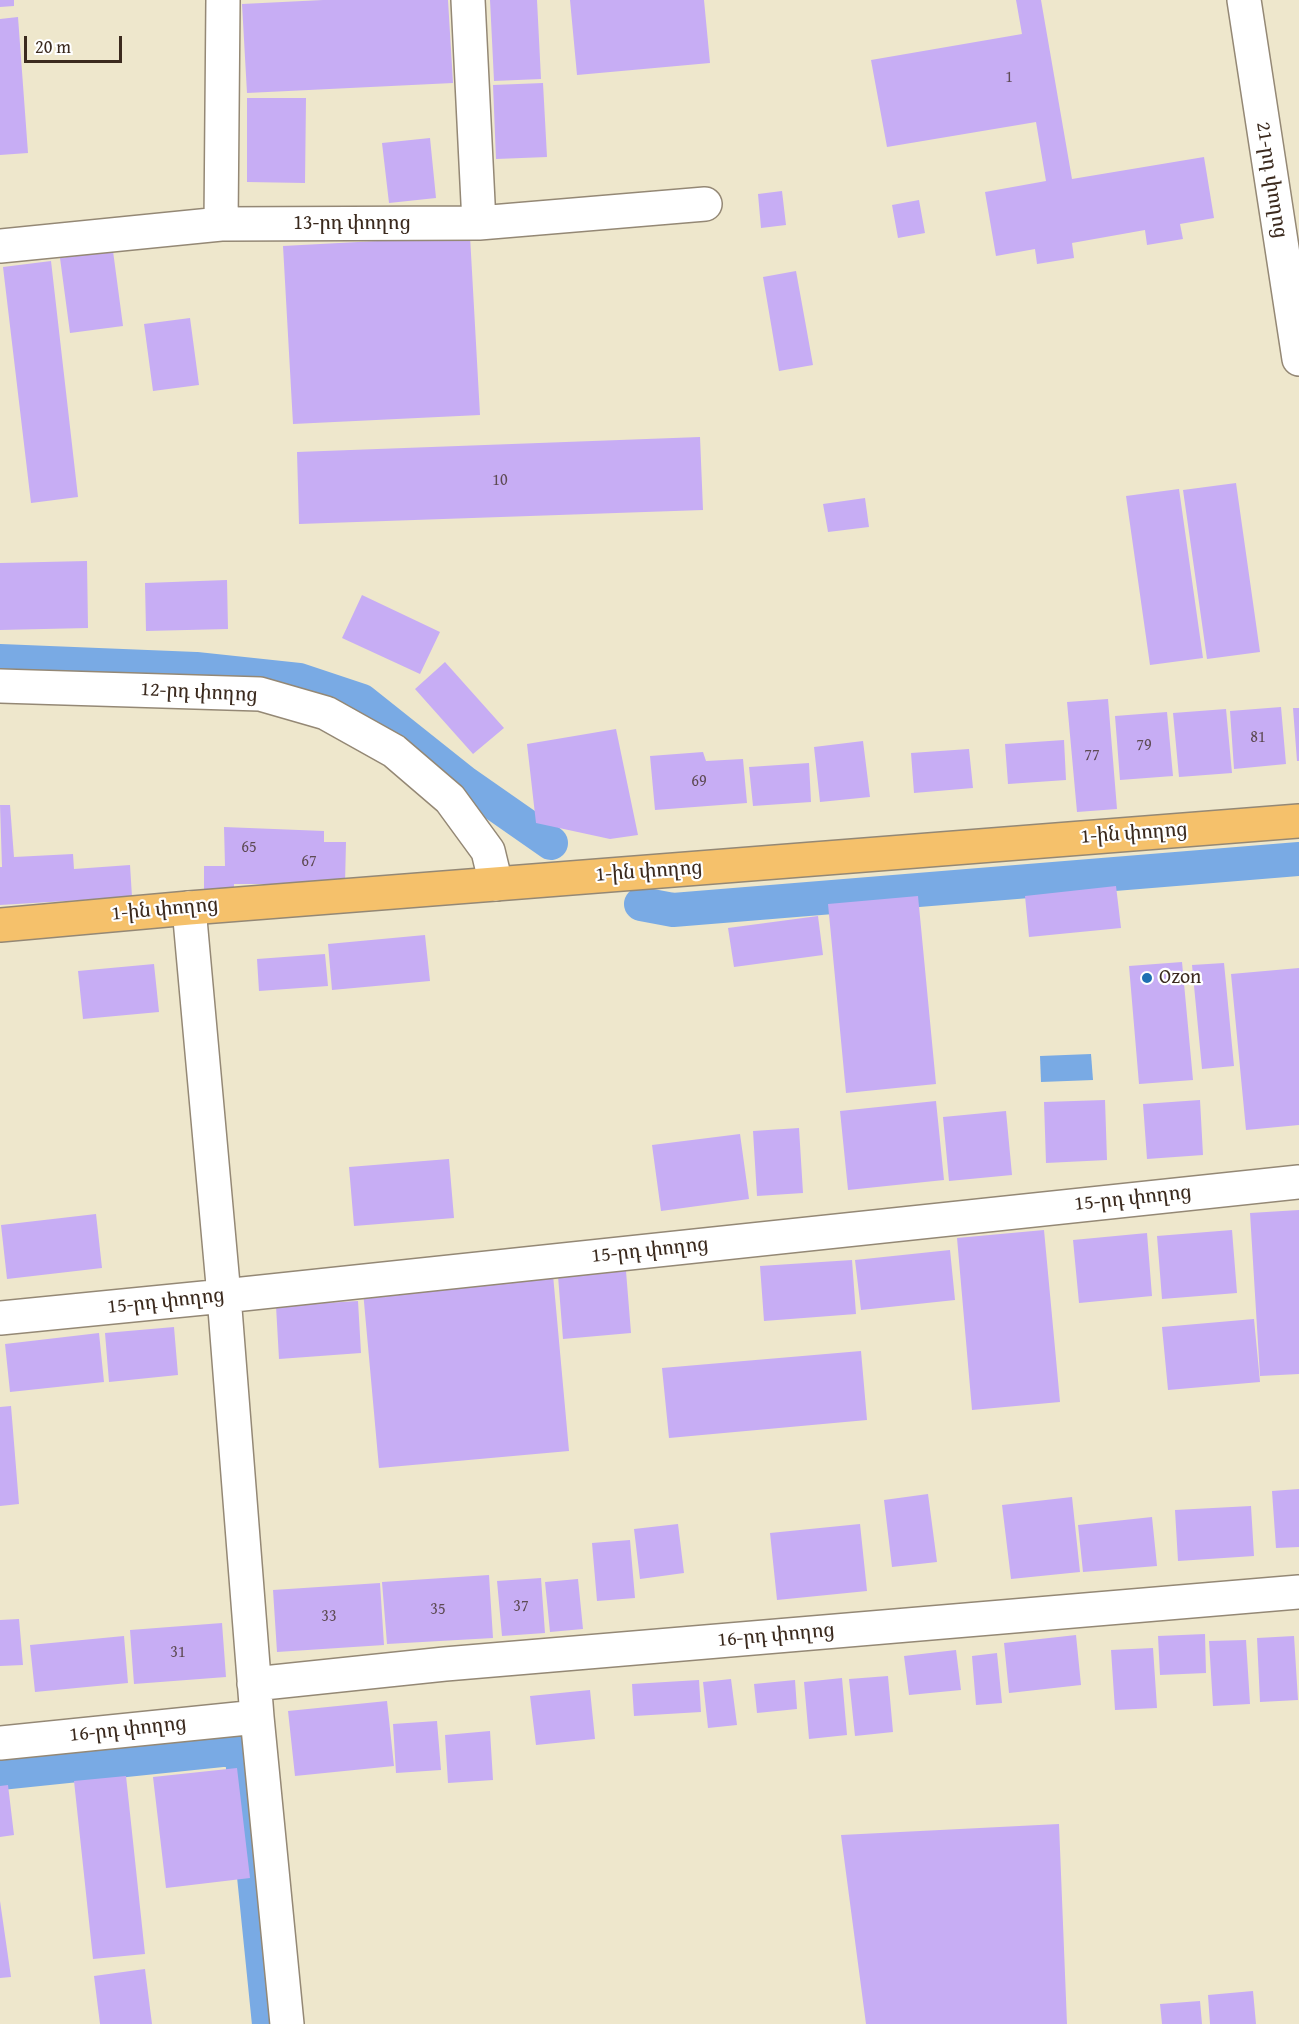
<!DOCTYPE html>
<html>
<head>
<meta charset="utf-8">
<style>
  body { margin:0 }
  #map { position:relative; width:1299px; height:2024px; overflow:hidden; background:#eee7cc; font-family:"Gentium Book Plus",serif }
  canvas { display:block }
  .scale { position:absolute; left:24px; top:36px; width:98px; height:27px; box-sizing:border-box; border:3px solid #3b2a1e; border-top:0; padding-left:8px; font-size:18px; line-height:21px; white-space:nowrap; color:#3b2a1e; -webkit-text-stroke:4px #fff; paint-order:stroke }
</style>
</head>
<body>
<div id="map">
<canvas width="1299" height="2024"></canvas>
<div class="scale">20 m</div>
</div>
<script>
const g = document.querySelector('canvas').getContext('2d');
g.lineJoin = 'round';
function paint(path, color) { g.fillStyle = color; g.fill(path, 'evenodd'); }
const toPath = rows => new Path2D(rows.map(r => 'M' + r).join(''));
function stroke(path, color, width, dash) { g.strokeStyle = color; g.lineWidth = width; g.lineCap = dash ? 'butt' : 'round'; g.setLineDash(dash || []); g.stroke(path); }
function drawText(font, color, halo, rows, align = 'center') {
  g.font = font + ' "Gentium Book Plus","Noto Serif Armenian",serif'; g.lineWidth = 4.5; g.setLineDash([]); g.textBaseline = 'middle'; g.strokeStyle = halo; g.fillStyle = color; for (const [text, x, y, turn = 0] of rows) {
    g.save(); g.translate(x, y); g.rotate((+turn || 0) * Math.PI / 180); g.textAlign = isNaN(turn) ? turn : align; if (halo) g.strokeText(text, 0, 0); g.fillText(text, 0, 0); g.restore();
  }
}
paint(toPath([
  [1091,1054,1093,1080,1041,1082,1040,1056]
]), '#79aae4');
stroke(toPath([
  [0,661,196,669,299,680,362,701,465,783,551,843],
  [641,904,673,910,1299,859],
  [0,1773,241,1748,269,2024]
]), '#79aae4', 34);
paint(toPath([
  [0,0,14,0,14,6,0,7],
  [323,0,448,0,453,83,247,93,242,4],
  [490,0,537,0,541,79,494,81],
  [570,0,704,0,710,63,577,75],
  [1016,0,1041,0,1072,179,1204,157,1214,218,1180,224,1183,239,1147,245,1145,230,1072,243,1074,258,1037,264,1035,249,996,256,985,192,1046,181,1036,122,887,147,871,60,1022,34],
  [18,17,28,153,0,155,0,19],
  [543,83,547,157,496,159,493,85],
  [247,98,306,98,305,183,247,182],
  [430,138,436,198,389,203,382,143],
  [782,191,786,225,761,228,758,194],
  [919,200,925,233,898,238,892,205],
  [470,236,480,415,293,424,283,246],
  [113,251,123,326,70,333,60,258],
  [51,261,78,497,31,503,3,267],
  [796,271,813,365,779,371,763,277],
  [190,318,199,385,153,391,144,324],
  [700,437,703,510,299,524,297,452],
  [1236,483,1260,652,1207,659,1183,490],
  [1179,489,1203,658,1150,665,1126,496],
  [865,498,869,527,828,532,823,504],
  [87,561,88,628,0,630,0,563],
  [227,580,228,629,146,631,145,583],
  [362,595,440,632,420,674,342,638],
  [445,662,504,728,473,754,415,689],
  [1108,699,1117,809,1077,812,1067,702],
  [1281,707,1286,764,1234,769,1230,711],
  [1293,708,1299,708,1299,761,1297,761],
  [1226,709,1232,773,1179,777,1173,713],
  [1167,712,1173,776,1120,780,1115,716],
  [616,729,638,835,610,839,536,823,527,744],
  [1064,740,1066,780,1008,784,1005,744],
  [863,741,870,797,820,802,814,747],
  [969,749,973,788,914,793,911,753],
  [703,752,706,761,743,759,747,803,655,810,650,756],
  [809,763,811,802,753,806,749,767],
  [0,805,10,805,14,857,73,854,74,869,130,865,132,897,0,905,0,867,2,867],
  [224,827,324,831,324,842,346,842,345,884,234,884,234,894,204,894,204,866,225,866],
  [1116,886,1121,928,1029,937,1025,896],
  [918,896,936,1084,846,1093,828,904],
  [818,916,823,955,734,967,728,928],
  [425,935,430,981,332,990,328,944],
  [325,954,328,986,259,991,257,959],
  [1182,962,1193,1080,1139,1084,1129,966],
  [1224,963,1234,1066,1202,1069,1192,965],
  [154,964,159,1012,83,1019,78,971],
  [1299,968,1299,1125,1246,1130,1231,974],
  [1105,1100,1107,1160,1046,1163,1044,1102],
  [1200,1100,1203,1155,1147,1159,1143,1104],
  [936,1101,944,1180,848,1190,840,1111],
  [1006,1111,1012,1175,949,1181,943,1117],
  [799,1128,803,1193,757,1196,753,1131],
  [740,1134,749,1199,661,1211,652,1145],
  [449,1159,454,1218,354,1226,349,1167],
  [1299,1210,1299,1374,1260,1376,1250,1213],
  [96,1214,102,1268,7,1279,1,1225],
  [1044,1230,1060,1402,972,1410,957,1238],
  [1232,1230,1237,1293,1162,1299,1157,1236],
  [1147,1233,1152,1296,1079,1303,1073,1240],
  [950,1250,955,1300,861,1310,855,1260],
  [852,1260,856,1314,764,1321,760,1266],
  [626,1271,631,1333,563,1339,558,1276],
  [553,1275,569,1451,379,1468,363,1291],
  [358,1301,361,1353,279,1359,276,1306],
  [1254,1319,1260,1382,1168,1390,1162,1327],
  [174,1327,178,1375,109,1382,105,1333],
  [99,1333,104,1382,10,1392,5,1344],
  [861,1351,867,1420,669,1438,662,1368],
  [11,1406,19,1504,0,1506,0,1407],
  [1299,1489,1299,1547,1276,1548,1272,1491],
  [928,1494,937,1562,892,1567,884,1500],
  [1072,1497,1080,1572,1011,1579,1002,1505],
  [1251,1506,1254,1556,1178,1561,1175,1510],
  [1152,1517,1157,1566,1083,1572,1078,1525],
  [678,1524,684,1573,640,1579,634,1529],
  [860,1524,867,1591,777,1600,770,1533],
  [630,1540,635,1598,597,1601,592,1543],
  [489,1575,493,1638,387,1644,382,1582],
  [541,1578,545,1633,502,1636,497,1581],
  [578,1579,583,1629,550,1632,545,1582],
  [380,1583,384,1645,277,1652,273,1590],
  [19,1619,23,1665,0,1666,0,1620],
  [222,1623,226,1677,134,1684,130,1630],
  [1205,1634,1206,1673,1160,1675,1158,1636],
  [1076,1635,1081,1685,1009,1693,1004,1643],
  [124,1636,128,1683,35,1692,30,1645],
  [1294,1636,1298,1700,1260,1702,1257,1638],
  [1246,1640,1250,1704,1213,1706,1209,1641],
  [1153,1648,1157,1708,1115,1710,1111,1650],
  [956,1650,961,1690,909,1695,904,1656],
  [997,1653,1002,1703,976,1705,972,1656],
  [888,1676,893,1732,855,1736,849,1679],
  [842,1678,847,1735,809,1739,804,1682],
  [731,1679,737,1725,708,1728,703,1682],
  [699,1680,701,1712,634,1716,632,1684],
  [795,1680,797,1709,757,1713,754,1684],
  [590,1690,595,1739,536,1745,530,1696],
  [387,1701,394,1766,295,1776,288,1711],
  [437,1721,441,1770,396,1773,393,1724],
  [490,1731,493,1780,448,1783,445,1735],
  [237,1768,250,1878,166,1888,153,1777],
  [126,1776,145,1954,93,1959,74,1781],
  [8,1785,14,1835,0,1837,0,1786],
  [1059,1824,1067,2024,866,2024,841,1835],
  [0,1901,11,1977,0,1978],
  [145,1969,152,2024,100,2024,94,1976],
  [1253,1991,1256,2024,1210,2024,1208,1995],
  [1200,2001,1202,2024,1162,2024,1160,2004]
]), '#c7adf4');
const minor = toPath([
  [468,0,479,223],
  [1244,0,1299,359],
  [221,224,223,0],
  [0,246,221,224,479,223,705,204],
  [0,686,260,694,326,713,394,751,450,799,488,851,496,884],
  [189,908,224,1296,257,1717,287,2024],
  [0,1318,224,1296,1299,1182],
  [254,1684,445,1664,1299,1592],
  [0,1743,257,1717]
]);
const major = toPath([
  [0,925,189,908,1299,821]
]);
stroke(minor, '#948875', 36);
stroke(major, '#948875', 36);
stroke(minor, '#fff', 33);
stroke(major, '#f5c16b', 33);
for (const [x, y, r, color] of [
  [1147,978,6,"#1f6fb2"]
]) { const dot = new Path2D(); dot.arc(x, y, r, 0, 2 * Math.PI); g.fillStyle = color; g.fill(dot); stroke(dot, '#fff', 2); }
drawText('16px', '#5e4b54', null, [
  ["1",1009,78],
  ["10",500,481],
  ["81",1258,738],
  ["79",1144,746],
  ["77",1092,756],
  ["69",699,782],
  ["65",249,848],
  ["67",309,862],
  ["37",521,1607],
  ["35",438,1610],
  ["33",329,1617],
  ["31",178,1653]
]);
drawText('20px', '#3b2a1e', '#fff', [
  ["21-րդ փողոց",1271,180,81],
  ["13-րդ փողոց",352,224],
  ["12-րդ փողոց",199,693,3],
  ["1-ին փողոց",1134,834,-4],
  ["1-ին փողոց",649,872,-4],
  ["1-ին փողոց",165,910,-5],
  ["15-րդ փողոց",1133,1199,-6],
  ["15-րդ փողոց",650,1251,-6],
  ["15-րդ փողոց",166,1302,-6],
  ["16-րդ փողոց",776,1636,-5],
  ["16-րդ փողոց",128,1730,-6]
]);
drawText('20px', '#3b2a1e', '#fff', [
  ["Ozon",1159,978]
], 'left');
</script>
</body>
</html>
